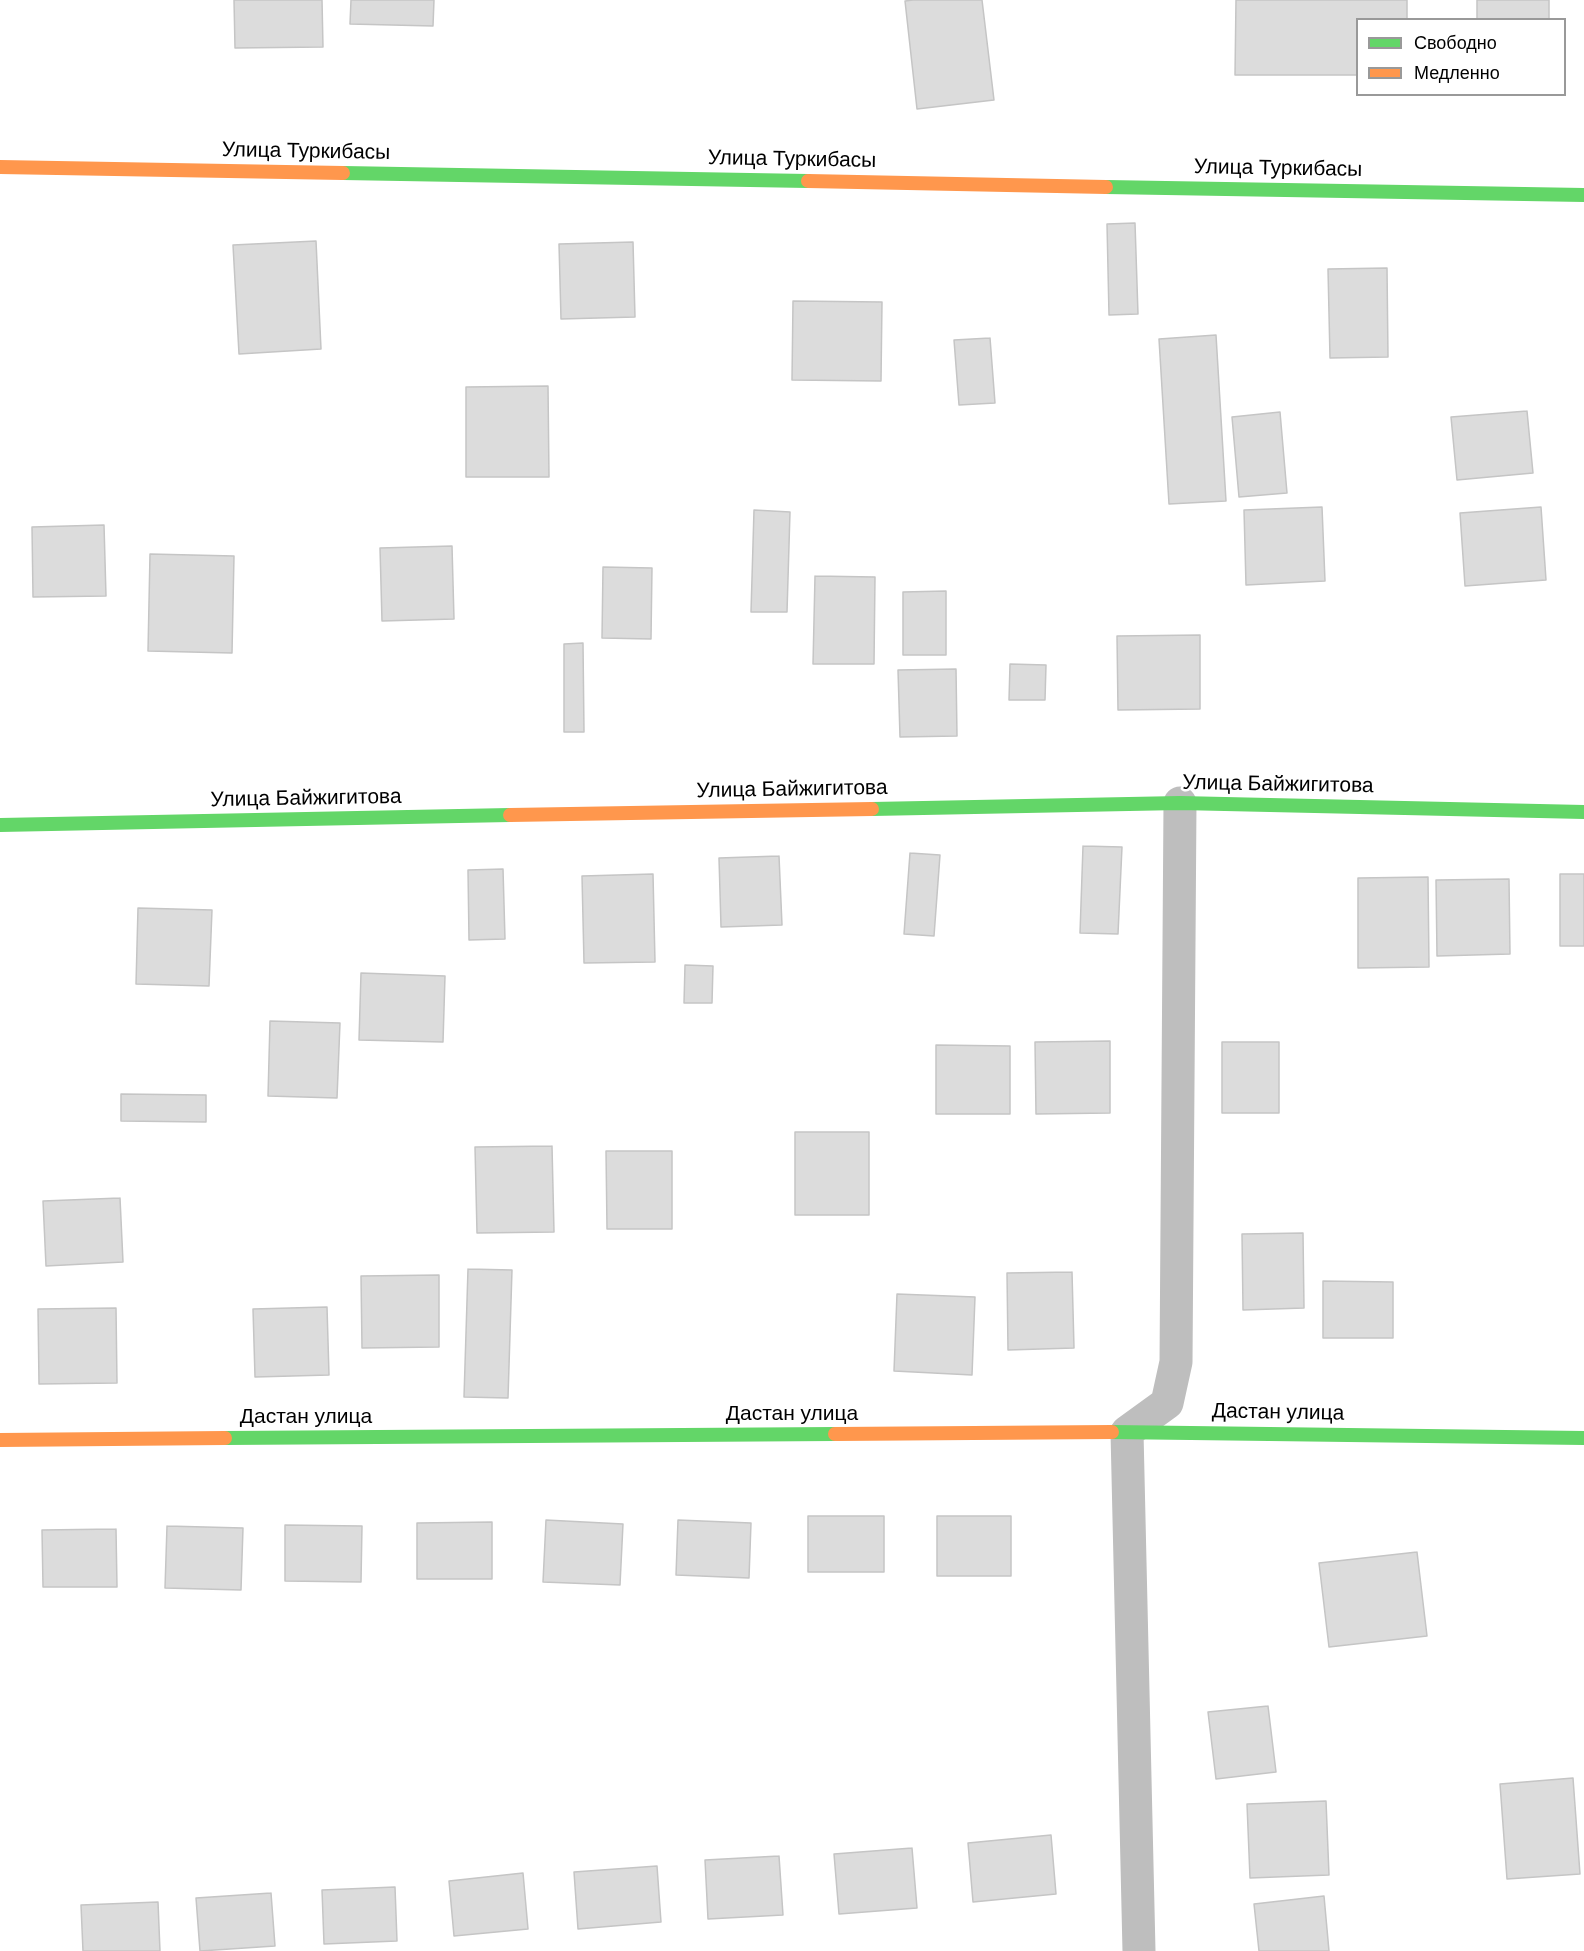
<!DOCTYPE html>
<html>
<head>
<meta charset="utf-8">
<style>
  body { margin:0 }
  #map { position:relative; width:1584px; height:1951px; overflow:hidden; background:#fff; font-family:"DM Sans",sans-serif }
  canvas { display:block }
  .legend { position:absolute; left:1356px; top:18px; width:210px; height:78px; box-sizing:border-box; background:#fff; border:2px solid #999; margin:0; padding:8px 10px; list-style:none; font-size:18px; color:#000 }
  .legend li { display:flex; align-items:center; gap:12px; height:30px }
  .legend b { width:30px; border:2px solid #999 }
</style>
</head>
<body>
<div id="map">
<canvas width="1584" height="1951"></canvas>
<ul class="legend">
<li><b style="height:8px;background:#63d668"></b>Свободно</li>
<li><b style="height:8px;background:#ff974d"></b>Медленно</li>
</ul>
</div>
<script>
const g = document.querySelector('canvas').getContext('2d');
g.lineJoin = 'round';
function paint(path, color) { g.fillStyle = color; g.fill(path, 'evenodd'); }
const toPath = rows => new Path2D(rows.map(r => 'M' + r).join(''));
function stroke(path, color, width, dash) { g.strokeStyle = color; g.lineWidth = width; g.lineCap = dash ? 'butt' : 'round'; g.setLineDash(dash || []); g.stroke(path); }
function drawText(font, color, halo, rows, align = 'center') {
  g.font = font + ' "DM Sans",sans-serif'; g.lineWidth = 5; g.setLineDash([]); g.textBaseline = 'middle'; g.strokeStyle = halo; g.fillStyle = color; for (const [text, x, y, turn = 0] of rows) {
    g.save(); g.translate(x, y); g.rotate((+turn || 0) * Math.PI / 180); g.textAlign = isNaN(turn) ? turn : align; if (halo) g.strokeText(text, 0, 0); g.fillText(text, 0, 0); g.restore();
  }
}
const building = toPath([
  [234,0,322,0,323,47,235,48,234,0],
  [351,0,434,0,433,26,350,24,351,0],
  [913,0,982,0,994,100,917,109,905,1,913,0],
  [1236,0,1407,0,1407,20,1358,20,1358,75,1235,75,1236,0],
  [1477,0,1549,0,1549,20,1477,20,1477,0],
  [1135,223,1138,314,1109,315,1107,224,1135,223],
  [316,241,321,349,239,354,233,245,316,241],
  [633,242,635,317,561,319,559,244,633,242],
  [1387,268,1388,357,1330,358,1328,269,1387,268],
  [793,301,882,302,881,381,792,380,793,301],
  [1216,335,1226,501,1169,504,1159,339,1216,335],
  [990,338,995,403,959,405,954,340,990,338],
  [548,386,549,477,466,477,466,387,548,386],
  [1527,411,1533,473,1457,480,1451,417,1527,411],
  [1280,412,1287,493,1239,497,1232,417,1280,412],
  [1322,507,1325,581,1246,585,1244,510,1322,507],
  [1541,507,1546,580,1465,586,1460,513,1541,507],
  [754,510,790,512,787,612,751,612,754,510],
  [104,525,106,596,33,597,32,527,104,525],
  [452,546,454,619,382,621,380,548,452,546],
  [150,554,234,556,232,653,148,651,150,554],
  [603,567,652,568,651,639,602,638,603,567],
  [815,576,875,577,874,664,813,664,815,576],
  [946,591,946,655,903,655,903,592,946,591],
  [1200,635,1200,709,1118,710,1117,636,1200,635],
  [583,643,584,732,564,732,564,644,583,643],
  [1010,664,1046,665,1045,700,1009,700,1010,664],
  [956,669,957,736,900,737,898,670,956,669],
  [1083,846,1122,847,1118,934,1080,933,1083,846],
  [910,853,940,855,934,936,904,934,910,853],
  [779,856,782,925,721,927,719,858,779,856],
  [503,869,505,939,469,940,468,870,503,869],
  [653,874,655,962,584,963,582,876,653,874],
  [1560,874,1584,874,1584,946,1560,946,1560,874],
  [1428,877,1429,967,1358,968,1358,878,1428,877],
  [1509,879,1510,954,1437,956,1436,880,1509,879],
  [138,908,212,910,209,986,136,984,138,908],
  [685,965,713,966,712,1003,684,1003,685,965],
  [361,973,445,976,443,1042,359,1040,361,973],
  [270,1021,340,1023,337,1098,268,1096,270,1021],
  [1110,1041,1110,1113,1036,1114,1035,1042,1110,1041],
  [1222,1042,1279,1042,1279,1113,1222,1113,1222,1042],
  [936,1045,1010,1046,1010,1114,936,1114,936,1045],
  [121,1094,206,1095,206,1122,121,1121,121,1094],
  [795,1132,869,1132,869,1215,795,1215,795,1132],
  [552,1146,554,1232,477,1233,475,1147,552,1146],
  [606,1151,672,1151,672,1229,607,1229,606,1151],
  [120,1198,123,1262,46,1266,43,1201,120,1198],
  [1303,1233,1304,1308,1243,1310,1242,1234,1303,1233],
  [468,1269,512,1270,508,1398,464,1397,468,1269],
  [1072,1272,1074,1348,1008,1350,1007,1273,1072,1272],
  [439,1275,439,1347,362,1348,361,1276,439,1275],
  [1323,1281,1393,1282,1393,1338,1323,1338,1323,1281],
  [897,1294,975,1297,972,1375,894,1371,897,1294],
  [327,1307,329,1375,255,1377,253,1309,327,1307],
  [116,1308,117,1383,39,1384,38,1309,116,1308],
  [808,1516,884,1516,884,1572,808,1572,808,1516],
  [937,1516,1011,1516,1011,1576,937,1576,937,1516],
  [546,1520,623,1524,620,1585,543,1582,546,1520],
  [678,1520,751,1523,749,1578,676,1575,678,1520],
  [492,1522,492,1579,417,1579,417,1523,492,1522],
  [285,1525,362,1526,361,1582,285,1581,285,1525],
  [167,1526,243,1528,241,1590,165,1588,167,1526],
  [116,1529,117,1587,43,1587,42,1530,116,1529],
  [1417,1552,1427,1636,1329,1647,1319,1563,1417,1552],
  [1268,1706,1276,1772,1216,1779,1208,1712,1268,1706],
  [1573,1778,1580,1874,1507,1879,1500,1784,1573,1778],
  [1326,1801,1329,1875,1250,1878,1247,1804,1326,1801],
  [1051,1835,1056,1894,973,1902,968,1843,1051,1835],
  [912,1848,917,1908,839,1914,834,1854,912,1848],
  [779,1856,783,1915,708,1919,705,1860,779,1856],
  [657,1866,661,1922,578,1929,574,1872,657,1866],
  [523,1873,528,1929,454,1936,449,1881,523,1873],
  [395,1887,397,1941,324,1944,322,1890,395,1887],
  [271,1893,275,1946,200,1951,196,1898,271,1893],
  [1324,1896,1329,1951,1259,1951,1254,1904,1324,1896],
  [158,1902,160,1951,83,1951,81,1905,158,1902]
]);
paint(building, '#dcdcdc');
stroke(building, '#c5c5c5', 1.5);
stroke(toPath([
  [1139,1951,1127,1432,1167,1403,1176,1362,1180,803]
]), '#bebebe', 33);
stroke(toPath([
  [343,173,808,181],
  [1106,187,1584,195],
  [872,809,1180,803,1584,812],
  [0,825,510,815],
  [1112,1432,1584,1438],
  [225,1438,835,1434]
]), '#63d668', 14);
stroke(toPath([
  [0,167,343,173],
  [808,181,1106,187],
  [510,815,872,809],
  [835,1434,1112,1432],
  [0,1440,225,1438]
]), '#ff974d', 14);
drawText('21px', '#000', '#fff', [
  ["Улица Туркибасы",306,152,1],
  ["Улица Туркибасы",792,160,1],
  ["Улица Туркибасы",1278,169,1],
  ["Улица Байжигитова",1278,785,1],
  ["Улица Байжигитова",792,790,-1],
  ["Улица Байжигитова",306,799,-1],
  ["Дастан улица",1278,1413,1],
  ["Дастан улица",792,1414],
  ["Дастан улица",306,1417]
]);
</script>
</body>
</html>
